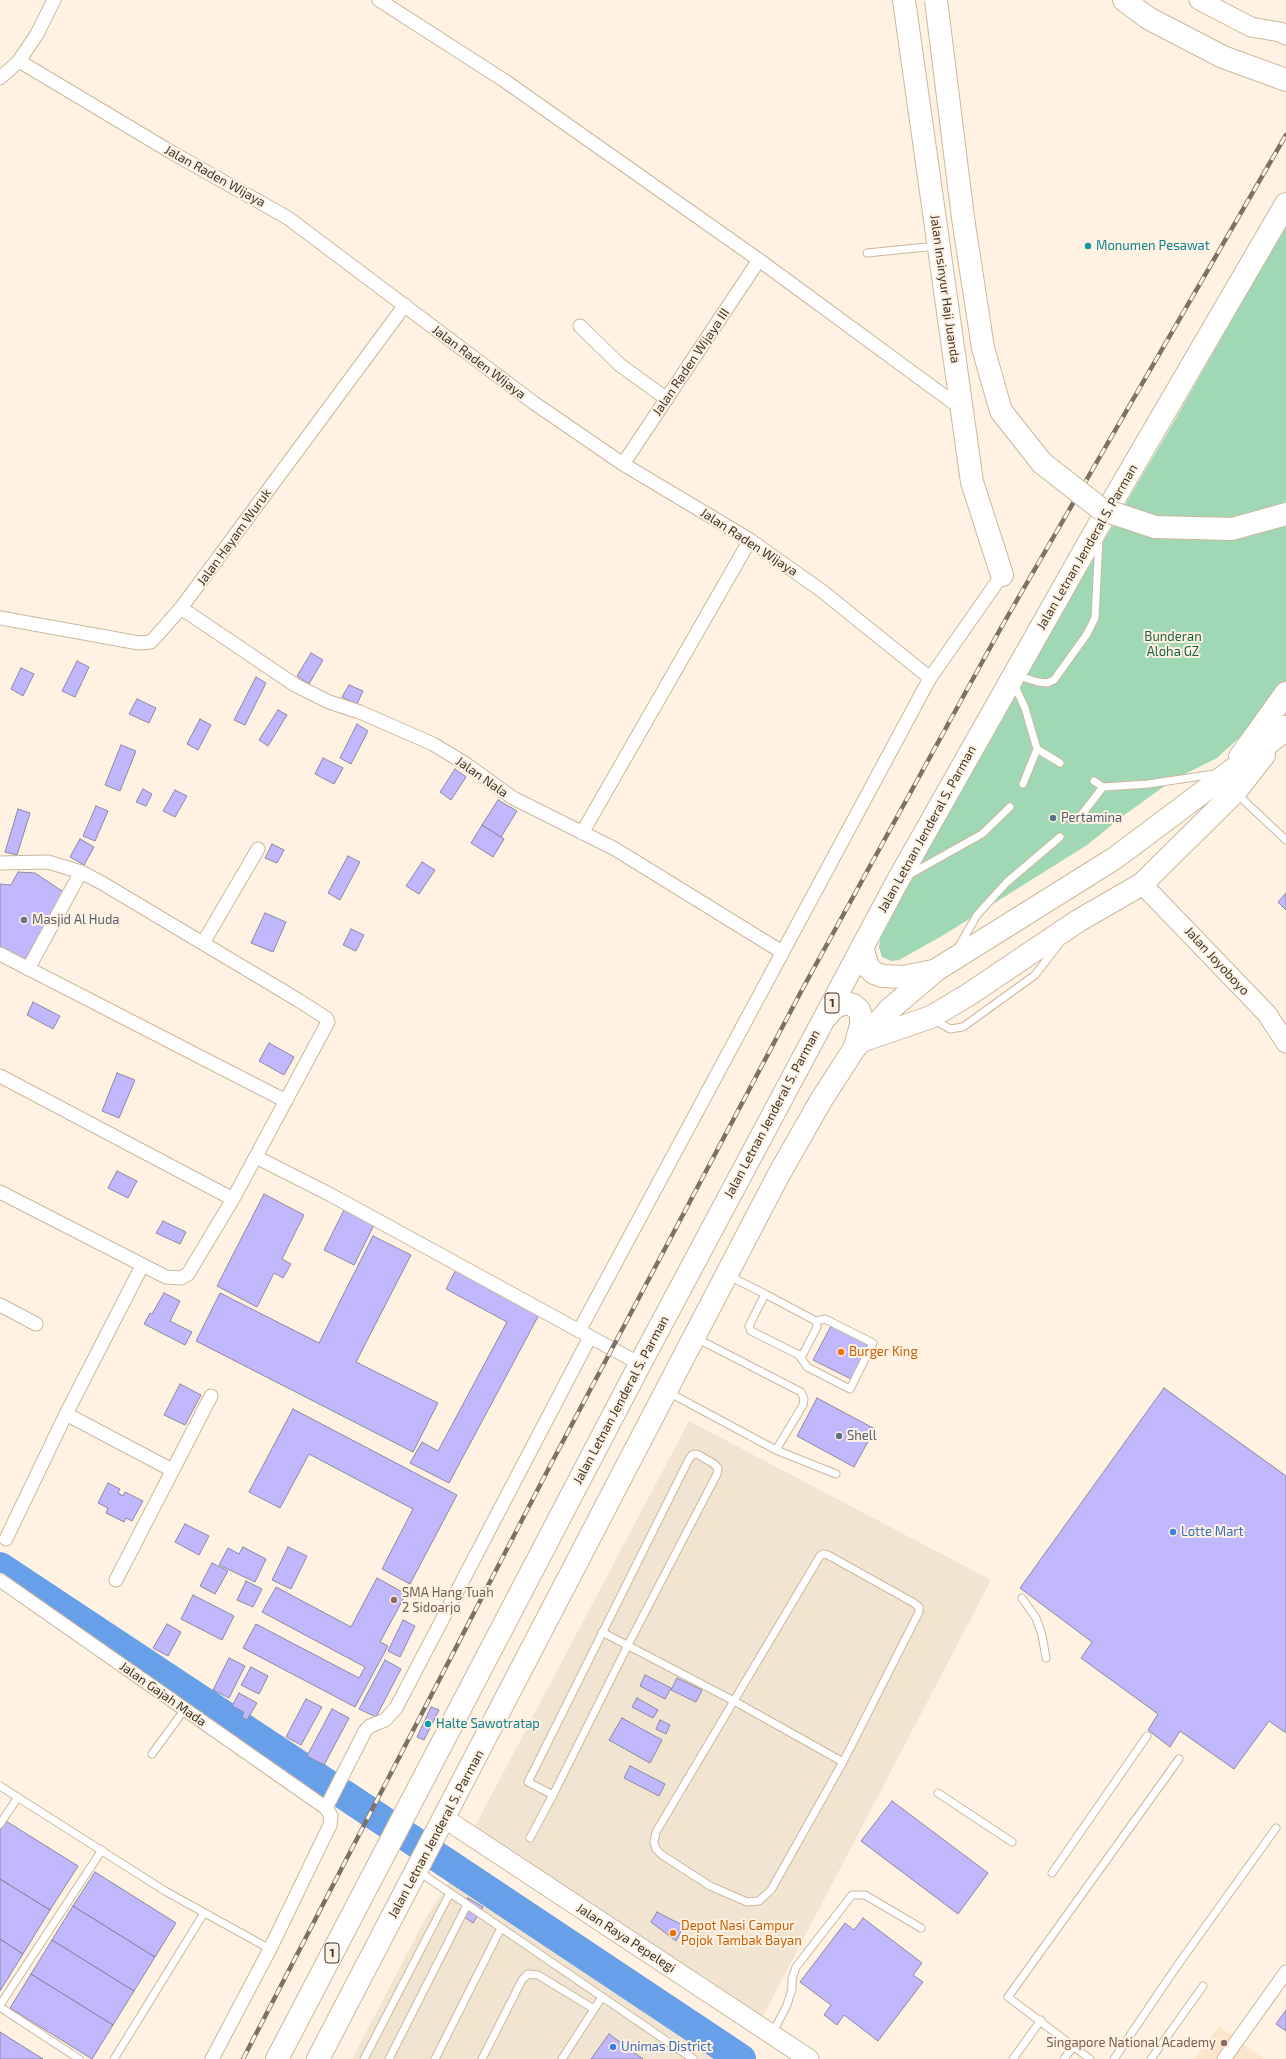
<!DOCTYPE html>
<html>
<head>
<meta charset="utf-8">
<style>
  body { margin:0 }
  canvas { display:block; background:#fff2e3 }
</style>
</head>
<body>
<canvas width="1286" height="2059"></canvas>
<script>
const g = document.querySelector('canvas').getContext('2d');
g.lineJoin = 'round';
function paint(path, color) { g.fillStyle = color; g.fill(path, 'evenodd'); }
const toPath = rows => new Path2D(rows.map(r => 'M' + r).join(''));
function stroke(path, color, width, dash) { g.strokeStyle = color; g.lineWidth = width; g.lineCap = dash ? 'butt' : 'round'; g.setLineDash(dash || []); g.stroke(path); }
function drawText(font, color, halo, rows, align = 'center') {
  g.font = font + ' "Exo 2",sans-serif'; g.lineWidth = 4; g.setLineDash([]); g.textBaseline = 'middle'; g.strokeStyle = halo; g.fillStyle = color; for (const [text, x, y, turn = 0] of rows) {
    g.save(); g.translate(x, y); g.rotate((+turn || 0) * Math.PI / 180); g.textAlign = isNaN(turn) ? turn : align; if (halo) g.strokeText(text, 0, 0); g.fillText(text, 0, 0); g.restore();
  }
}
paint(toPath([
  [689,1421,991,1580,762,2018,474,1828],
  [452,1877,719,2059,352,2059,423,1923]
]), '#f1e5d1');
paint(toPath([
  [1219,2026,1264,2059,1195,2059]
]), '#fbe6cc');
paint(toPath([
  [1286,225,1286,688,1264,715,1217,758,1173,780,1123,816,1087,845,942,936,899,960,891,961,882,957,879,947,881,932,993,734,1019,685,1172,425]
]), '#a1d8b4');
stroke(toPath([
  [0,1567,326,1783],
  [343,1794,741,2059]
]), '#67a0e9', 30);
const building = toPath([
  [311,653,323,660,309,684,297,676,311,653],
  [77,661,89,667,75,697,62,691,77,661],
  [21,668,34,674,23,696,11,689,21,668],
  [256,677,266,683,245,725,234,720,256,677],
  [349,685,363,691,357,704,342,697,349,685],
  [137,699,156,708,149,723,129,714,137,699],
  [278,710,287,715,268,746,259,740,278,710],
  [200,719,211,725,198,750,187,744,200,719],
  [357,724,368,731,351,764,340,758,357,724],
  [121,745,136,751,120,791,105,785,121,745],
  [323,758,343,768,334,784,315,774,323,758],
  [455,769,466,777,451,800,440,792,455,769],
  [143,789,152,794,146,806,136,802,143,789],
  [175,790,187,796,175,817,163,811,175,790],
  [498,800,517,811,501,837,482,825,498,800],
  [96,806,108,811,95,841,83,836,96,806],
  [18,809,30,813,17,855,5,852,18,809],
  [482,825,504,839,493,857,471,843,482,825],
  [80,839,94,847,84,865,70,857,80,839],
  [272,844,284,850,277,863,265,858,272,844],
  [348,856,360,862,340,900,328,893,348,856],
  [422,862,435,870,419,894,406,886,422,862],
  [18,872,35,873,65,893,25,959,0,947,0,884,11,885,18,872],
  [1286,893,1286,910,1278,902,1286,893],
  [265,913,286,922,273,952,251,943,265,913],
  [351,929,364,935,356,951,343,945,351,929],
  [33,1002,60,1016,53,1029,27,1015,33,1002],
  [269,1043,294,1057,284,1075,259,1061,269,1043],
  [117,1073,135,1080,119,1118,102,1111,117,1073],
  [117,1171,137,1181,128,1198,108,1188,117,1171],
  [264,1194,304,1215,282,1259,291,1264,283,1278,274,1273,257,1307,217,1286,264,1194],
  [345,1208,375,1223,354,1265,324,1250,345,1208],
  [163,1221,186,1232,180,1244,156,1233,163,1221],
  [373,1236,411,1255,356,1362,438,1403,413,1452,196,1341,220,1293,319,1343,373,1236],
  [458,1266,541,1311,449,1483,410,1463,422,1442,438,1451,507,1322,446,1289,458,1266],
  [164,1293,180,1301,170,1321,192,1332,185,1345,144,1324,150,1313,152,1314,164,1293],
  [832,1324,869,1344,851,1379,813,1360,832,1324],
  [180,1384,201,1395,185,1425,164,1415,180,1384],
  [1164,1388,1286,1476,1286,1733,1269,1721,1234,1769,1180,1731,1170,1747,1148,1730,1158,1714,1081,1658,1092,1642,1020,1588,1164,1388],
  [817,1398,875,1429,854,1467,797,1436,817,1398],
  [293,1409,457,1495,410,1584,382,1569,413,1509,309,1454,280,1508,249,1492,293,1409],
  [108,1483,120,1489,118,1493,123,1496,125,1492,143,1501,132,1521,126,1518,124,1522,106,1513,108,1508,98,1503,108,1483],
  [185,1524,209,1536,199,1555,175,1542,185,1524],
  [243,1547,266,1559,255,1582,219,1565,228,1548,239,1554,243,1547],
  [288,1547,307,1556,291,1589,272,1580,288,1547],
  [212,1563,228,1571,215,1594,200,1586,212,1563],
  [377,1578,406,1594,380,1642,388,1646,355,1707,243,1648,256,1624,359,1678,365,1667,262,1612,276,1587,351,1627,377,1578],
  [246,1581,262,1589,253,1607,237,1600,246,1581],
  [193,1595,234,1616,222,1640,181,1619,193,1595],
  [403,1620,415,1626,400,1657,388,1651,403,1620],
  [167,1624,181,1632,168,1656,153,1648,167,1624],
  [229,1658,245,1666,229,1698,213,1690,229,1658],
  [385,1660,401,1669,376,1717,359,1709,385,1660],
  [251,1667,268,1676,259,1694,241,1685,251,1667],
  [645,1675,671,1688,665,1699,640,1686,645,1675],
  [677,1678,702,1690,696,1702,671,1690,677,1678],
  [239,1693,257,1703,247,1720,242,1717,244,1712,232,1706,239,1693],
  [637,1698,658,1710,653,1718,632,1707,637,1698],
  [306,1699,322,1707,301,1745,286,1737,306,1699],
  [431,1707,439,1710,424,1740,417,1737,431,1707],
  [332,1709,349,1718,324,1765,307,1756,332,1709],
  [622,1718,662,1740,650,1763,609,1740,622,1718],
  [660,1720,670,1725,666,1734,656,1729,660,1720],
  [630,1766,665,1784,659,1796,624,1778,630,1766],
  [892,1801,988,1873,958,1914,861,1841,892,1801],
  [6,1821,78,1866,50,1910,0,1879,0,1831,6,1821],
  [95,1872,176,1923,155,1957,73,1906,95,1872],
  [0,1879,50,1910,23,1954,0,1939,0,1879],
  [468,1898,483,1907,473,1923,459,1913,468,1898],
  [73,1906,155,1957,134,1991,52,1940,73,1906],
  [657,1912,684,1926,676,1941,651,1922,657,1912],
  [863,1918,922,1963,913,1975,923,1982,878,2041,844,2015,837,2025,824,2015,831,2005,800,1982,845,1923,854,1930,863,1918],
  [0,1939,23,1954,0,1991,0,1939],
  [52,1940,134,1991,113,2025,31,1974,52,1940],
  [31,1974,113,2025,92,2059,10,2008,31,1974],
  [1286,2010,1286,2031,1276,2024,1286,2010],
  [0,2032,43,2059,0,2059,0,2032],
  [609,2034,643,2059,591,2059,609,2034]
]);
paint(building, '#c1b7fd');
stroke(building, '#8b88a3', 1);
const lane = toPath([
  [867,253,937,246],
  [1016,675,1038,682,1047,683,1054,680,1087,634,1095,618,1099,538],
  [1014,684,1025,708,1037,749,1023,784],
  [1037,749,1060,763],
  [1094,781,1103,787],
  [1237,794,1286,840],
  [1079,818,1103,787,1148,784,1215,774],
  [907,876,982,834,1010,807],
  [958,948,977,915,1007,882,1060,837],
  [933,1019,950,1029,963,1027,1035,975,1059,944],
  [729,1276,765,1294,816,1321,817,1327,803,1354,799,1355,751,1331,749,1326,765,1294],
  [799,1355,807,1367,850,1389,873,1343,825,1319,816,1321],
  [668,1392,776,1450,803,1405,804,1399,801,1392,696,1338],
  [776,1450,836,1474],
  [823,1554,828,1555,914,1603,919,1607,919,1612,843,1762,771,1890,759,1901,747,1902,710,1886,662,1855,656,1849,654,1842,656,1832,820,1556,823,1554],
  [1022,1598,1036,1618,1042,1635,1046,1658],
  [602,1632,734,1701,843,1762],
  [152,1754,185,1709],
  [0,1786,165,1891,270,1949],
  [938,1793,1012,1842],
  [0,1824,18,1797],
  [530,1838,553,1795,628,1645,717,1474,718,1468,714,1464,697,1454,692,1455,689,1459,528,1782,553,1795],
  [418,1871,693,2059],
  [1052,1873,1147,1736],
  [0,2005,102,1850],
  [0,2007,79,2059],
  [772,2034,787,2005,792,1989,792,1979,796,1967,852,1895,865,1895,921,1928],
  [114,2059,204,1913],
  [364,2059,450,1893],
  [389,2059,467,1905],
  [435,2059,501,1928],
  [482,2059,522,1980,528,1974,538,1975,594,2009],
  [562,2059,602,1997],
  [1013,2059,1041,2020],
  [1064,2059,1074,2045],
  [1090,2059,1008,1997,1179,1759],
  [1114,2059,1177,1966,1276,1828],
  [1151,2059,1203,1986]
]);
const street = toPath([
  [379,0,505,81,759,260,962,409],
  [19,61,171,152,288,218,534,403,623,464,750,540,822,591,930,678],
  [0,78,19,61,37,34,54,0],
  [580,326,620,365,667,399],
  [623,464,759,260],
  [181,608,295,685,329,702,360,712,433,744,466,764,513,798,615,849,782,952],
  [0,618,139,643,151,642,181,608,405,305],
  [582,833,750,540],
  [0,863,48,862,81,872,102,883,298,1000,326,1018,328,1022,233,1199,188,1274,181,1278,166,1277,0,1192],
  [203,943,258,849],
  [0,954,286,1101],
  [28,969,81,872],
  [0,1076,233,1199],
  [256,1157,331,1195,640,1364],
  [0,1305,36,1324],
  [579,1331,930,678,1002,575],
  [66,1414,172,1470],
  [6,1539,66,1414,142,1266],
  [0,1580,326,1808,331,1816,330,1825,270,1949,212,2059],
  [116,1580,211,1396],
  [326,1808,365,1731,370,1726,385,1720,396,1708,590,1337],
  [1224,2059,1286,1972]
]);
const secondary = toPath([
  [1199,0,1251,27,1280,32,1286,35],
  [1142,884,1267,1014,1286,1043],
  [444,1818,809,2059]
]);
const highway = toPath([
  [904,0,972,482,1002,575],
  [1124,0,1148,18,1223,57,1286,80],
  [1240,757,1286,693],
  [862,947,868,967,874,973,883,976,903,977,933,971],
  [825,1018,834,1008,840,1005,845,1003,853,1005,859,1010,861,1016,861,1025,855,1047],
  [864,1040,931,1017,968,995,1078,921,1142,884,1235,792,1264,755],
  [277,2059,640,1364,897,882,1100,523,1286,204],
  [318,2059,778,1176,820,1102,854,1049,889,1010,936,970,1115,858,1279,735,1286,727]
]);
stroke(lane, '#ccb79e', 9);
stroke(street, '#ccb79e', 15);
stroke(secondary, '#ccb79e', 21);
stroke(highway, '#ccb79e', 24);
stroke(lane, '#fff', 7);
stroke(street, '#fff', 13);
stroke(secondary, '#fff', 19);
stroke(highway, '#fff', 22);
const rail = toPath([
  [243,2059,552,1462,803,988,1002,626,1286,135]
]);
stroke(rail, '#7b7165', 4.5);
stroke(rail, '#fff2e3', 3, [9]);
const highwayBridge = toPath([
  [936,0,963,218,983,348,1001,411,1042,463,1101,509,1155,527,1232,529,1286,514]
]);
stroke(highwayBridge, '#ccb79e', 24, []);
stroke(highwayBridge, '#fff', 22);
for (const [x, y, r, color] of [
  [1088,246,4,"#0f9aa8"],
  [1053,818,4,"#5c6f8a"],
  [24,920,4,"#6b7280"],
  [841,1352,4,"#e8710a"],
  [839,1436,4,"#5c6f8a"],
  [1173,1532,4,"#3f7fe0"],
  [394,1600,4,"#8d6e63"],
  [428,1724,4,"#0f9aa8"],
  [673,1933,4,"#e8710a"],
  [1224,2043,4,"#8d6e63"],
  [613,2047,4,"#3f7fe0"]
]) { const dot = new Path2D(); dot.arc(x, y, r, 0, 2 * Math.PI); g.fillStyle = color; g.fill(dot); stroke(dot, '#fff2e3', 1.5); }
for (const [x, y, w] of [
  [832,1003,14],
  [332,1953,14]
]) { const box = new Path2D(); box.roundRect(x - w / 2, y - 10, w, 20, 3); g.fillStyle = '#fff2e3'; g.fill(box); stroke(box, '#3d352a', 1); }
drawText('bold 12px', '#3d352a', null, [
  ["1",832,1003],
  ["1",332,1953]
]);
drawText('13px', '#3d352a', '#fff2e3', [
  ["Jalan Raden Wijaya",215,176,29],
  ["Jalan Insinyur Haji Juanda",945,289,82],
  ["Jalan Raden Wijaya",479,362,37],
  ["Jalan Raden Wijaya III",691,362,-56],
  ["Jalan Hayam Wuruk",234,537,-54],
  ["Jalan Raden Wijaya",749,542,33],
  ["Jalan Letnan Jenderal S. Parman",1087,547,-60],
  ["Jalan Nala",482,777,35],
  ["Jalan Letnan Jenderal S. Parman",927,829,-61],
  ["Jalan Joyoboyo",1217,961,47],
  ["Jalan Letnan Jenderal S. Parman",772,1114,-62],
  ["Jalan Letnan Jenderal S. Parman",621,1400,-62],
  ["Jalan Gajah Mada",163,1694,35],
  ["Jalan Letnan Jenderal S. Parman",436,1834,-62],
  ["Jalan Raya Pepelegi",626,1938,33]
]);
drawText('13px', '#0d838f', '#fff2e3', [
  ["Monumen Pesawat",1096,246],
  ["Halte Sawotratap",436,1724]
], 'left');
drawText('13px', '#1c623c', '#fff2e3', [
  ["Bunderan",1173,637],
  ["Aloha GZ",1173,652]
]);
drawText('13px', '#4e5e75', '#fff2e3', [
  ["Pertamina",1061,818],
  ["Shell",847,1436]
], 'left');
drawText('13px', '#5b616d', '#fff2e3', [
  ["Masjid Al Huda",32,920]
], 'left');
drawText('13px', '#c56008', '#fff2e3', [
  ["Burger King",849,1352],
  ["Depot Nasi Campur",681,1926],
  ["Pojok Tambak Bayan",681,1941]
], 'left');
drawText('13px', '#366cbe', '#fff2e3', [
  ["Lotte Mart",1181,1532],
  ["Unimas District",621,2047]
], 'left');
drawText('13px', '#785e54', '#fff2e3', [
  ["SMA Hang Tuah",402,1593],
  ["2 Sidoarjo",402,1608],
  ["Singapore National Academy",1216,2043,"right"]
], 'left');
</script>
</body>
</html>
